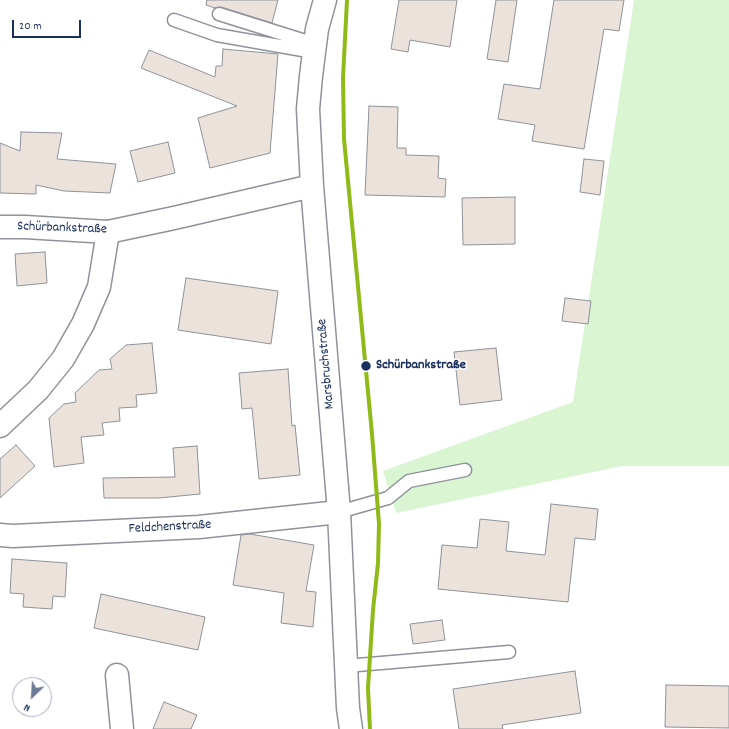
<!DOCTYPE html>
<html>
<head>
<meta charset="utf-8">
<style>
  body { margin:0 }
  #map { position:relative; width:729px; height:729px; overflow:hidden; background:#fff; font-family:Dekko,sans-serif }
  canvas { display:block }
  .north { position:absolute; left:12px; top:677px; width:40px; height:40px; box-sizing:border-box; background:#fff; border:1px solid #a4acbf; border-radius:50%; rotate:205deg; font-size:11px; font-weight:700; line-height:16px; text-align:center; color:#1b2f5e }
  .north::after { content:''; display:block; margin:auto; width:14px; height:18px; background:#6b7896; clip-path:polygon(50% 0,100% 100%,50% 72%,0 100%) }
  .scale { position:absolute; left:12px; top:20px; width:69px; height:18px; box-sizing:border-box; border:2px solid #1b2f5e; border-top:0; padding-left:5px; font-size:12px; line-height:14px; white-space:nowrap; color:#1b2f5e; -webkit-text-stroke:3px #fff; paint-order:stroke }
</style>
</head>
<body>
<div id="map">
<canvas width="729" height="729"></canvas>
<div class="north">N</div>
<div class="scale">20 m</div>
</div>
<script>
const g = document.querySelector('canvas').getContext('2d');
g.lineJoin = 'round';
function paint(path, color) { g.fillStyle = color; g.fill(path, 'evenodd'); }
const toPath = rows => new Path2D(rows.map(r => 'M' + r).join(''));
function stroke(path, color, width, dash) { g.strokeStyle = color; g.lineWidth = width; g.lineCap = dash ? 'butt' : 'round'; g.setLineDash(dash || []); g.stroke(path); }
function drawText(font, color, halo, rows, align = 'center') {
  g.font = font + ' Dekko,sans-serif'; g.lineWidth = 3; g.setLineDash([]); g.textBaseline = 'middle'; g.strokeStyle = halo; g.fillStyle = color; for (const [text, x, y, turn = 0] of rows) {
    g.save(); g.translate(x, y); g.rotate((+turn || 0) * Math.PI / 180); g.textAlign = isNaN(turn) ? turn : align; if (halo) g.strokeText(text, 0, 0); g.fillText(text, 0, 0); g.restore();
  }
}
paint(toPath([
  [634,0,729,0,729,466,622,466,396,513,383,471,573,402]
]), '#d9f5d1');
const building = toPath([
  [207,0,278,0,272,23,221,7,215,8,206,5,207,0],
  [399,0,457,0,450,47,410,40,408,52,391,49,399,0],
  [496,0,517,0,508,62,487,59,496,0],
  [554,0,624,0,619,31,604,29,584,149,532,141,535,125,498,119,504,84,540,89,554,0],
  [223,49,278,54,270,153,210,168,198,118,237,106,141,68,149,50,215,77,216,66,222,66,223,49],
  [369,106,398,107,397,148,406,148,406,155,439,156,438,178,446,179,445,197,365,195,369,106],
  [21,132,62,133,57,159,116,164,110,193,64,191,36,185,36,194,0,193,0,143,20,151,21,132],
  [168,142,175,173,138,182,130,151,168,142],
  [584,159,604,161,600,195,580,192,584,159],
  [515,197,515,244,463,245,462,198,515,197],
  [45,252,47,283,17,286,15,254,45,252],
  [186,278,278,291,271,344,178,330,186,278],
  [565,298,591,301,588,324,562,321,565,298],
  [152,343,157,393,136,395,137,407,119,408,120,421,102,423,104,435,81,437,84,463,54,467,49,418,64,404,76,402,75,393,99,370,112,369,110,359,126,345,152,343],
  [496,348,502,400,460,405,454,352,496,348],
  [288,369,292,426,295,425,300,475,259,479,252,408,242,409,239,373,288,369],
  [16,445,35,466,0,498,0,459,16,445],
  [197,446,200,494,159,498,104,498,103,478,175,477,173,448,197,446],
  [551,504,598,509,595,540,575,538,568,602,438,589,442,545,477,548,480,519,509,522,506,551,545,555,551,504],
  [250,534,314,545,306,591,316,592,313,627,281,623,284,593,233,585,241,535,250,534],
  [12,559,67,563,65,597,53,596,52,609,23,607,24,594,10,593,12,559],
  [101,594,205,617,198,650,94,628,101,594],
  [442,620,445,640,413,644,410,624,442,620],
  [575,671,581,713,502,725,503,729,459,729,453,689,575,671],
  [666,685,729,686,729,728,665,727,666,685],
  [164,702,197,715,191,729,153,729,164,702]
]);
paint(building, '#ebe3db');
stroke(building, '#8e929a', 1);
const service = toPath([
  [219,14,315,44],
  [174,20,217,35,314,52],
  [339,512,388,498,409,481,465,470],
  [346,666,509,652]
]);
const minor = toPath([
  [0,426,38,390,63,359,83,324,99,287,108,232],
  [0,535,13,536,199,527,339,512],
  [117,675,122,729]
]);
const tertiary = toPath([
  [325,0,317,29,311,76,308,109,312,186,339,512,348,708,351,729],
  [0,227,25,227,108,232,174,218,312,186]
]);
stroke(service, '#8e929a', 15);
stroke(minor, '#8e929a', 25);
stroke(tertiary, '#8e929a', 25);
stroke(service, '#fff', 12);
stroke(minor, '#fff', 22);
stroke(tertiary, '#fff', 22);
stroke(toPath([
  [347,0,343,78,344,139,372,434,379,524,378,563,373,610,368,688,370,729]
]), '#8fba17', 4);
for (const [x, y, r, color] of [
  [366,366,5.5,"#1b2f5e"]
]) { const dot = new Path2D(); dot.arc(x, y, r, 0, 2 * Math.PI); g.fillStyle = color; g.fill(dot); stroke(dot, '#fff', 1.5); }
drawText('14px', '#1b2f5e', '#fff', [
  ["Schürbankstraße",62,229,2],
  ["Marsbruchstraße",327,364,-95],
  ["Feldchenstraße",170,528,-3]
]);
drawText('bold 14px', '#1b2f5e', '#fff', [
  ["Schürbankstraße",376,366]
], 'left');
</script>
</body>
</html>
